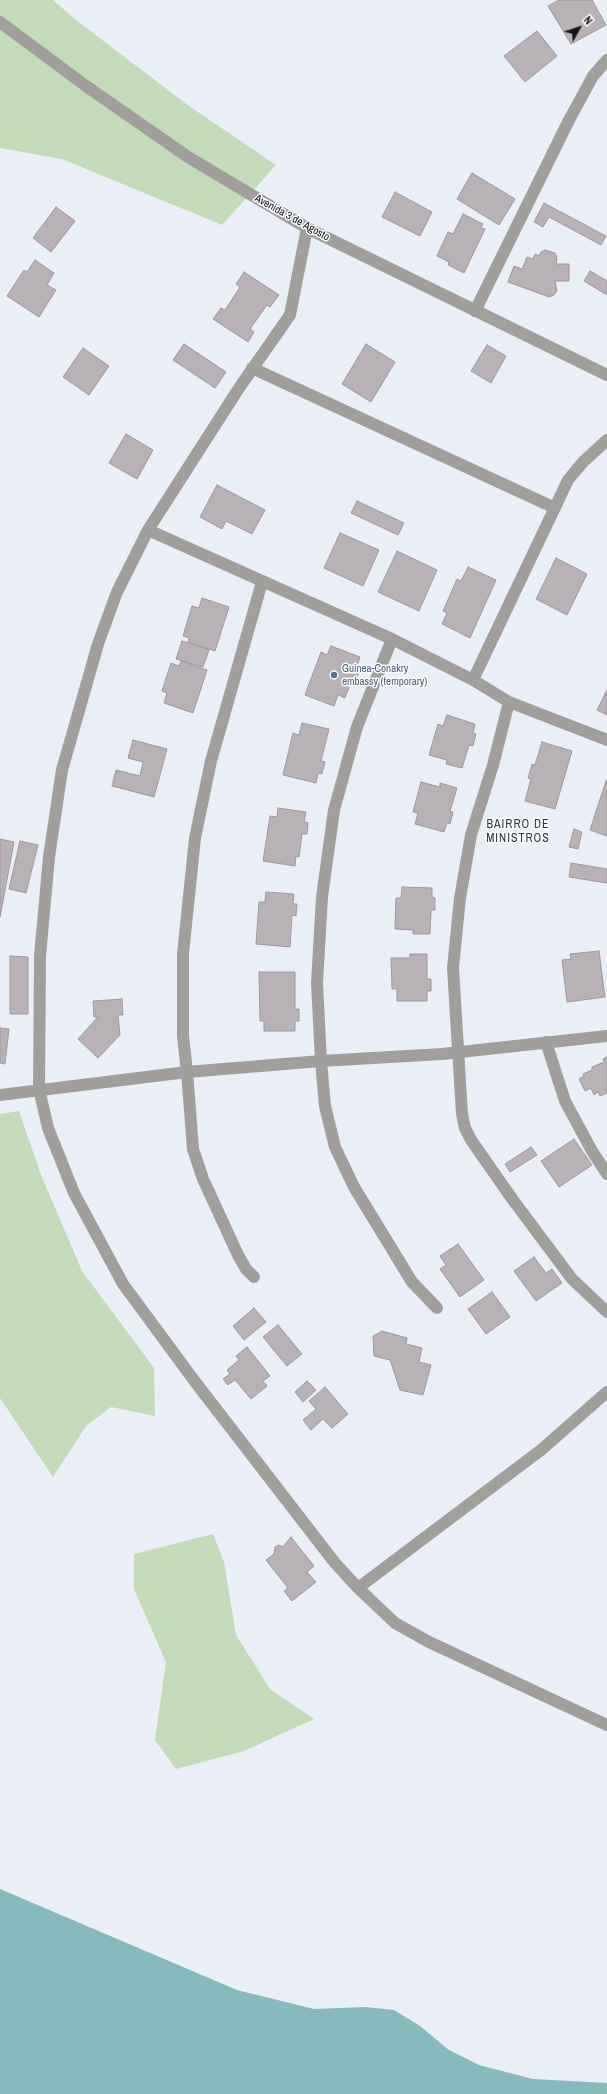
<!DOCTYPE html>
<html>
<head>
<meta charset="utf-8">
<style>
  body { margin:0 }
  #map { position:relative; width:607px; height:2094px; overflow:hidden; background:#eaeef6; font-family:"Archivo Narrow",sans-serif }
  canvas { display:block }
  .north { position:absolute; left:559px; top:8px; width:40px; height:40px; -webkit-text-stroke:3px #fafbfe; paint-order:stroke; rotate:50deg; font-size:11px; font-weight:700; line-height:16px; text-align:center; color:#141517 }
  .north::after { content:''; display:block; margin:auto; width:14px; height:18px; background:#141517; clip-path:polygon(50% 0,100% 100%,50% 72%,0 100%) }
</style>
</head>
<body>
<div id="map">
<canvas width="607" height="2094"></canvas>
<div class="north">N</div>
</div>
<script>
const g = document.querySelector('canvas').getContext('2d');
g.lineJoin = 'round';
function paint(path, color) { g.fillStyle = color; g.fill(path, 'evenodd'); }
const toPath = rows => new Path2D(rows.map(r => 'M' + r).join(''));
function stroke(path, color, width, dash) { g.strokeStyle = color; g.lineWidth = width; g.lineCap = dash ? 'butt' : 'round'; g.setLineDash(dash || []); g.stroke(path); }
function drawText(font, color, halo, rows, align = 'center') {
  g.font = font + ' "Archivo Narrow",sans-serif'; g.lineWidth = 3; g.setLineDash([]); g.textBaseline = 'middle'; g.strokeStyle = halo; g.fillStyle = color; for (const [text, x, y, turn = 0] of rows) {
    g.save(); g.translate(x, y); g.rotate((+turn || 0) * Math.PI / 180); g.textAlign = isNaN(turn) ? turn : align; if (halo) g.strokeText(text, 0, 0); g.fillText(text, 0, 0); g.restore();
  }
}
paint(toPath([
  [0,0,53,0,76,20,189,106,276,165,222,225,62,159,0,148],
  [19,1111,41,1175,82,1271,154,1368,155,1416,111,1407,86,1426,53,1477,0,1398,0,1114],
  [213,1534,224,1562,236,1635,270,1689,314,1719,244,1751,176,1769,155,1740,166,1662,134,1589,134,1554]
]), '#c4dbb9');
paint(toPath([
  [0,1889,237,1990,314,2009,365,2007,394,2010,420,2026,449,2050,479,2065,533,2079,607,2083,607,2094,0,2094]
]), '#87babc');
const building = toPath([
  [559,0,592,0,606,25,571,44,548,6,559,0],
  [537,31,557,56,525,82,504,56,537,31],
  [472,173,515,199,499,225,457,199,472,173],
  [395,192,432,212,420,236,382,217,395,192],
  [544,203,606,236,601,245,549,217,543,227,534,222,544,203],
  [56,207,75,221,51,252,33,238,56,207],
  [463,214,483,224,481,228,485,229,464,273,448,265,449,262,437,256,448,232,453,234,463,214],
  [545,250,555,253,557,258,556,264,569,264,569,281,555,281,557,291,554,295,549,297,508,282,514,266,522,269,527,257,533,259,535,254,539,256,541,252,545,250],
  [35,260,54,273,47,285,56,290,39,317,7,296,24,270,27,272,35,260],
  [590,271,607,281,607,295,584,281,590,271],
  [244,272,279,295,270,307,267,305,250,329,254,332,248,342,213,319,221,308,225,310,240,287,236,284,244,272],
  [184,344,226,372,215,388,173,360,184,344],
  [366,344,395,362,371,402,342,384,366,344],
  [487,345,506,356,491,383,471,371,487,345],
  [83,348,109,366,89,395,63,377,83,348],
  [126,434,153,450,137,479,109,463,126,434],
  [217,485,265,510,252,534,226,521,222,529,200,517,217,485],
  [357,501,404,523,398,535,351,513,357,501],
  [340,533,379,550,363,586,324,568,340,533],
  [397,551,437,570,419,611,378,592,397,551],
  [556,558,587,574,567,615,536,599,556,558],
  [468,567,496,580,470,638,442,624,447,613,443,611,457,579,461,581,468,567],
  [202,598,229,607,215,651,188,642,189,638,183,636,192,606,199,608,202,598],
  [182,641,209,650,203,667,176,659,182,641],
  [331,646,360,657,357,666,360,667,357,678,353,676,345,698,338,695,334,706,305,695,321,652,327,655,331,646],
  [181,661,207,670,193,713,164,703,167,693,162,691,171,663,179,666,181,661],
  [607,690,607,715,597,710,607,690],
  [447,715,475,724,473,733,476,734,473,746,469,745,462,768,446,764,447,760,429,755,438,724,443,726,447,715],
  [302,723,329,729,321,761,325,762,322,774,318,773,316,783,283,775,293,733,299,735,302,723],
  [133,740,167,749,154,797,112,786,116,770,140,776,143,762,128,758,133,740],
  [542,742,572,751,555,809,525,801,531,779,528,778,532,764,535,765,542,742],
  [606,781,607,781,607,836,590,830,606,781],
  [421,782,440,787,440,783,457,788,450,811,453,812,450,824,447,823,444,832,415,824,418,813,413,812,421,782],
  [278,808,306,812,304,822,308,823,307,834,302,834,299,857,296,856,295,866,263,861,270,816,277,817,278,808],
  [574,829,582,832,578,849,569,847,574,829],
  [0,839,14,842,0,917,0,839],
  [20,841,38,845,26,893,9,889,20,841],
  [571,863,607,869,607,883,569,877,571,863],
  [402,887,432,888,432,897,435,898,435,910,431,910,430,934,413,934,413,930,395,929,396,898,401,898,402,887],
  [266,892,294,894,293,904,297,904,296,916,292,915,290,947,256,944,259,902,265,902,266,892],
  [599,951,605,997,567,1002,562,960,571,959,570,954,599,951],
  [410,954,427,954,427,979,431,979,431,991,427,991,427,1001,397,1001,397,989,392,989,391,958,410,958,410,954],
  [10,956,28,957,28,1014,10,1014,10,956],
  [259,972,295,972,295,1009,299,1009,299,1021,295,1021,295,1031,264,1031,264,1021,260,1021,259,972],
  [122,999,123,1015,118,1015,120,1035,98,1058,78,1039,98,1017,94,1017,93,1001,122,999],
  [0,1028,9,1029,5,1064,0,1063,0,1028],
  [607,1057,607,1093,600,1096,598,1092,594,1095,591,1088,585,1091,579,1079,584,1076,583,1074,592,1070,592,1067,604,1062,603,1059,607,1057],
  [574,1139,592,1165,559,1187,541,1161,574,1139],
  [531,1147,537,1155,510,1172,505,1164,531,1147],
  [458,1244,484,1280,460,1297,440,1269,446,1265,440,1256,458,1244],
  [534,1257,546,1273,552,1269,562,1283,536,1301,514,1271,534,1257],
  [492,1292,510,1317,486,1334,468,1309,492,1292],
  [254,1308,266,1322,244,1340,233,1326,254,1308],
  [278,1325,302,1354,287,1366,263,1337,278,1325],
  [382,1331,407,1338,406,1344,422,1348,419,1362,431,1365,423,1395,400,1390,390,1360,374,1356,373,1336,382,1331],
  [247,1347,270,1376,263,1381,267,1386,251,1399,235,1380,228,1385,223,1379,230,1374,227,1370,239,1360,236,1356,247,1347],
  [307,1381,316,1390,303,1402,295,1392,307,1381],
  [325,1387,348,1414,332,1428,323,1419,311,1430,303,1420,316,1409,309,1401,325,1387],
  [291,1537,314,1566,307,1572,316,1582,292,1601,284,1591,288,1588,266,1560,274,1554,275,1547,279,1545,283,1547,291,1537]
]);
paint(building, '#b8b1b6');
stroke(building, '#a0989d', 1);
stroke(toPath([
  [0,22,86,86,188,157,307,228,607,375],
  [307,228,290,315,239,388,148,530,117,592,98,644,62,770,49,857,40,956,39,1089,48,1128,74,1193,123,1284,196,1383,335,1563,358,1588,395,1623,429,1642,607,1725],
  [475,311,568,122,593,76,607,60],
  [252,368,555,508],
  [148,530,392,639,473,680,509,702,607,740],
  [392,639,357,727,334,810,322,897,317,983,321,1061,325,1106,335,1147,354,1187,412,1282,437,1308],
  [473,680,568,480,583,462,607,440],
  [509,702,493,765,471,835,460,898,453,968,462,1114,465,1128,471,1140,513,1200,572,1279,607,1312],
  [546,1042,565,1101,592,1151,607,1174],
  [0,1095,187,1072,183,1036,183,954,195,838,211,761,262,582],
  [254,1277,246,1269,238,1255,203,1179,193,1149,187,1072,321,1061,442,1054,607,1036],
  [358,1588,541,1450,607,1392]
]), '#a09f9c', 12);
for (const [x, y, r, color] of [
  [334,675,4,"#5c6f8a"]
]) { const dot = new Path2D(); dot.arc(x, y, r, 0, 2 * Math.PI); g.fillStyle = color; g.fill(dot); stroke(dot, '#fafbfe', 1.5); }
drawText('11px', '#141517', '#fafbfe', [
  ["Avenida 3 de Agosto",292,218,29]
]);
drawText('11px', '#4e5e75', '#fafbfe', [
  ["Guinea-Conakry",342,669],
  ["embassy (temporary)",342,682]
], 'left');
g.letterSpacing = '1px';
drawText('12px', '#32343a', '#fafbfe', [
  ["BAIRRO DE",518,825],
  ["MINISTROS",518,839]
]);
g.letterSpacing = '0px';
</script>
</body>
</html>
